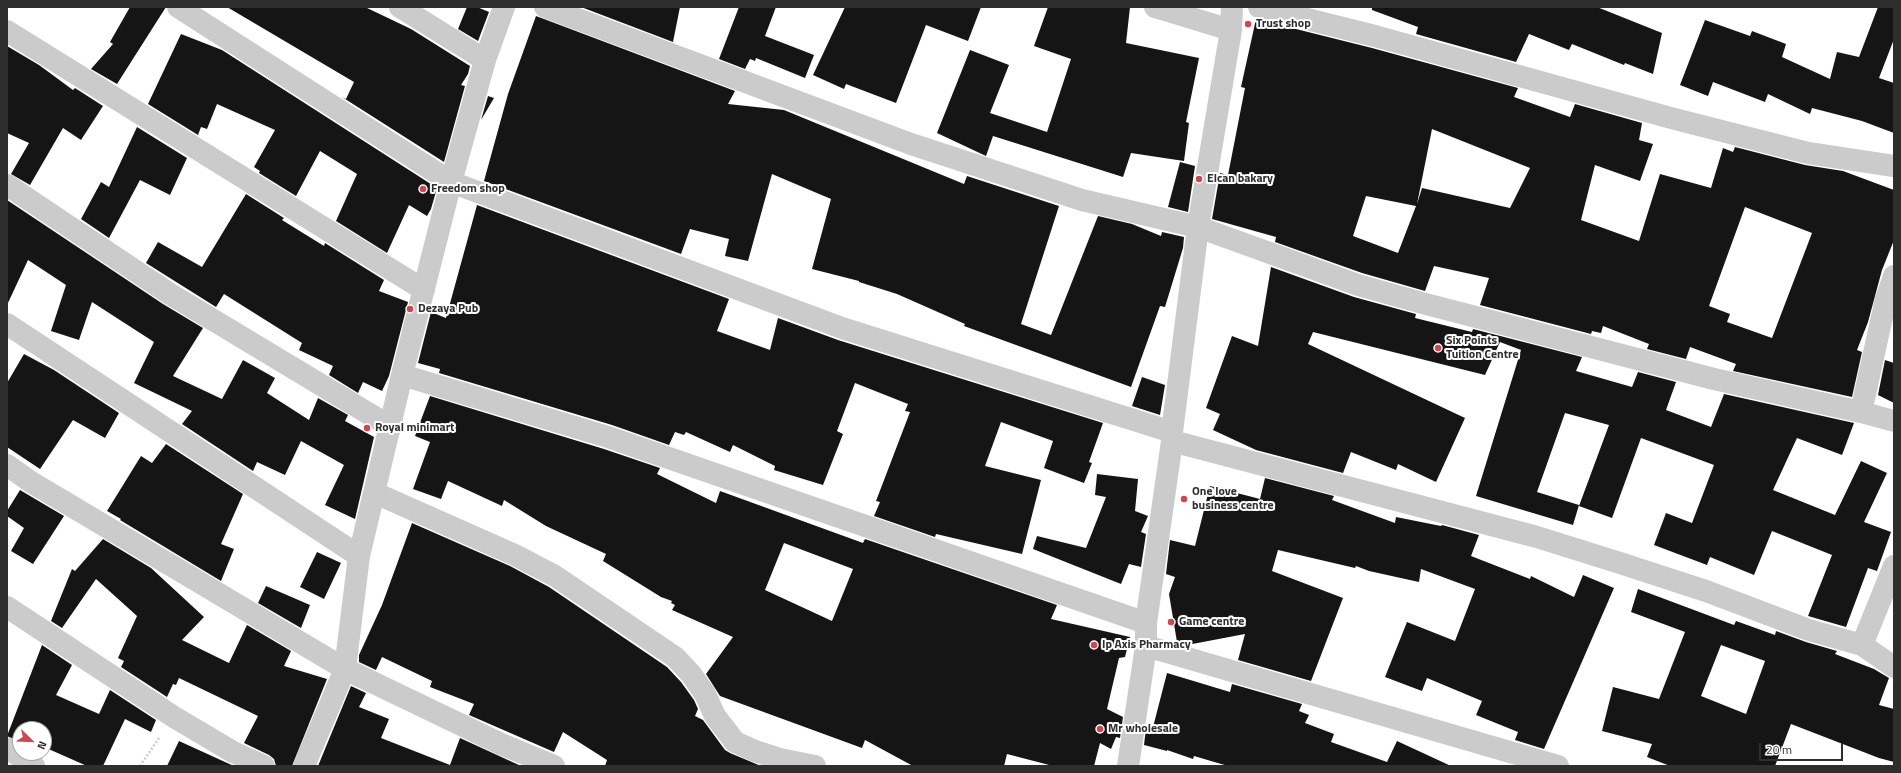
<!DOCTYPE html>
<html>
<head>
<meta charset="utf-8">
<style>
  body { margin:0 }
  #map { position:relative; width:1901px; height:773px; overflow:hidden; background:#fff; font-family:"Titillium Web",sans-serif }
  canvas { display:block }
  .frame { position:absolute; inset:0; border:8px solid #2e2e2e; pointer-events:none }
  .north { position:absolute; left:12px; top:721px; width:40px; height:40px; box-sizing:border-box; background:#fff; border:1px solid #ababab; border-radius:50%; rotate:113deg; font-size:11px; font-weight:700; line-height:16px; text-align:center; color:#2e2e2e }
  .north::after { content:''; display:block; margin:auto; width:14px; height:18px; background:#d04550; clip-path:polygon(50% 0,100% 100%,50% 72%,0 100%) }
  .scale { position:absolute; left:1759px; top:743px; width:84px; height:18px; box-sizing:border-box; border:2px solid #2e2e2e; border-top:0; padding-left:5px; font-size:12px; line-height:14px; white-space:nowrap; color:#2e2e2e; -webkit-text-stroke:3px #fff; paint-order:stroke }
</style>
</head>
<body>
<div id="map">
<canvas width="1901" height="773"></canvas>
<div class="frame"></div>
<div class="north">N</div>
<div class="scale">20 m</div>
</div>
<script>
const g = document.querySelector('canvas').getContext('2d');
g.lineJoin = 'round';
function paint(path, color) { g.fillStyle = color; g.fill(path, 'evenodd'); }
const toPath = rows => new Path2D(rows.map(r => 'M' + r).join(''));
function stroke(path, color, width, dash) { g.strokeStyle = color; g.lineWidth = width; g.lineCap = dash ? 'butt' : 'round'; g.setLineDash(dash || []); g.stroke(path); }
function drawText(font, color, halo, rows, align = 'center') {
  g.font = font + ' "Titillium Web",sans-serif'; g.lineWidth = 4; g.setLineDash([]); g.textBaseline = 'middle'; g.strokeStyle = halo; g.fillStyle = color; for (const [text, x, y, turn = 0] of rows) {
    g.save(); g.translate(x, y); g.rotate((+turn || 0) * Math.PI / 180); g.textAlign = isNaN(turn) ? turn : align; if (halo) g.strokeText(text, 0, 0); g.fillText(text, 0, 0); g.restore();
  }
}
paint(toPath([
  [130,7,166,7,117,84,91,69,113,44,110,42],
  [227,7,365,7,411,29,470,66,468,74,461,85,465,86,444,162,342,97,346,99,354,82],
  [467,7,477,7,489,12,478,41,458,29],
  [581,7,680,7,673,42],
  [739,7,776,7,765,36,814,55,805,78,756,58,755,61,750,59,745,69,719,59],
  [845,7,981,7,968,41,926,25,896,103,846,84,844,89,813,75],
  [1048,7,1130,7,1126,43,1199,58,1186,122,1189,123,1184,161,1131,153,1123,177,993,136,986,156,937,133,970,50,1009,65,990,113,1047,132,1071,59,1034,46],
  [1372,7,1597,7,1662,33,1653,74,1625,63,1624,65,1572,44,1569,50,1529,34,1516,62,1416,34,1418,27,1372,10],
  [1878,7,1894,7,1894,39,1879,78,1894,83,1894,133,1862,121,1812,108,1810,114,1768,94,1765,102,1713,82,1708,96,1680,85,1705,20,1750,36,1752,31,1786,44,1782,57,1830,79,1837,52,1859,57],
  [536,16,735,91,728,104,784,110,964,184,967,176,1059,206,1021,324,1051,335,1098,216,1132,224,1161,236,1162,232,1184,237,1183,248,1165,307,1160,306,1131,387,964,326,965,324,897,294,859,282,859,281,812,269,831,199,772,174,748,261,725,256,729,239,690,229,681,254,484,181,508,94],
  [1256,19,1372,48,1518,88,1514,97,1570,117,1575,104,1642,123,1639,140,1653,144,1640,181,1595,165,1581,220,1639,241,1660,174,1711,188,1723,148,1733,152,1735,147,1805,165,1843,171,1894,190,1894,240,1882,270,1868,322,1857,350,1862,352,1852,397,1733,371,1736,364,1690,347,1686,359,1647,349,1649,344,1603,326,1601,333,1592,331,1591,334,1480,305,1489,278,1434,266,1425,291,1362,273,1275,242,1276,237,1212,219,1220,173,1228,175,1245,88,1241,87],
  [1432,129,1530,168,1510,208,1422,188,1417,204],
  [1366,196,1416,206,1398,253,1353,236],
  [1745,207,1812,233,1772,338,1727,322,1730,314,1709,306],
  [181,34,222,50,437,188,431,209,427,216,409,205,387,253,336,221,357,174,320,151,296,196,259,173,260,171,254,167,275,130,217,104,207,129,201,127,198,135,148,104],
  [7,46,39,65,73,90,75,88,103,106,81,140,63,128,30,185,11,174,29,143,7,133],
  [488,96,494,98,481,120],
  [137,127,187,158,170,195,140,180,109,238,81,219,101,182,109,187],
  [1180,162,1195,166,1188,212,1168,207],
  [246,194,284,218,282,220,324,246,325,243,384,280,379,291,408,302,389,376,382,391,363,382,358,393,329,375,333,366,299,350,302,343,224,294,216,307,146,263,158,242,202,267],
  [7,200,163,304,203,328,173,376,222,399,243,360,275,378,267,393,309,420,318,398,348,415,345,421,374,437,355,519,325,505,344,465,301,441,285,475,257,462,253,471,182,424,192,411,134,383,154,342,92,302,79,340,51,331,66,285,28,260,7,305],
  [477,205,729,299,717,331,770,350,778,318,838,340,1103,423,1089,462,1092,463,1084,483,1044,468,1053,441,1001,422,985,466,1041,480,1022,554,936,534,935,537,874,516,880,502,876,501,910,412,905,411,908,404,855,383,837,431,843,434,823,485,774,470,775,466,733,445,730,452,686,432,684,435,675,432,669,445,612,425,439,373,440,369,418,363,431,312,446,318],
  [1271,267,1354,297,1416,314,1415,318,1472,332,1473,329,1582,357,1576,371,1632,387,1638,372,1676,382,1666,410,1711,427,1724,394,1854,423,1842,455,1797,438,1773,490,1835,515,1861,461,1887,473,1864,522,1891,532,1877,571,1868,568,1846,627,1808,616,1832,555,1772,531,1754,575,1710,557,1707,565,1654,545,1666,513,1692,523,1714,465,1641,438,1612,518,1579,506,1609,425,1565,413,1537,492,1579,505,1573,525,1476,496,1521,350,1500,342,1485,375,1313,332,1308,344,1465,418,1436,482,1398,464,1396,470,1351,452,1343,473,1256,450,1213,430,1220,414,1206,408,1232,336,1258,346],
  [24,354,54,370,119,413,105,438,73,420,40,469,7,447,7,383],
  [1885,360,1894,363,1894,403,1878,395],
  [1142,377,1165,385,1160,415,1132,406],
  [430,396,604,449,660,468,657,474,716,503,720,491,863,543,865,539,1057,605,1051,619,1130,637,1125,657,1119,658,1107,709,1123,717,1120,738,1116,737,1111,749,1100,743,1094,766,1053,766,1007,754,1004,766,913,766,865,740,862,748,720,696,706,674,733,637,672,610,675,605,671,603,672,601,661,597,603,561,606,554,546,526,504,500,502,506,448,481,441,499,413,489,430,442,415,436],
  [784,543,853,569,832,621,765,590],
  [166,444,243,494,221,544,234,549,221,581,120,520,121,519,107,511,141,456,152,463],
  [1097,474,1138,479,1135,511,1148,516,1141,532,1146,534,1141,567,1129,564,1121,584,1033,549,1037,536,1086,548,1106,497,1095,495],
  [1265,478,1334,496,1332,500,1395,523,1396,517,1441,526,1442,525,1479,535,1471,556,1530,579,1531,576,1574,597,1583,575,1614,588,1544,749,1515,740,1518,732,1476,715,1482,701,1427,678,1422,691,1385,677,1407,622,1455,641,1475,589,1421,569,1419,582,1369,571,1356,566,1355,568,1278,550,1272,571,1343,598,1311,681,1238,660,1245,634,1187,645,1177,642,1169,594,1175,577,1166,574,1170,540,1195,546,1210,486,1260,499],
  [20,490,64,516,33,564,11,551,24,528,7,516,7,511],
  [412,523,510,566,549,587,667,667,681,682,694,700,698,709,695,716,703,720,725,750,730,753,761,766,605,766,607,760,563,732,554,752,469,715,474,704,430,687,432,681,382,657,376,670,359,662,359,655,382,605],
  [103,539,151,568,204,617,182,640,229,663,247,625,291,651,284,666,327,679,292,766,276,766,274,759,269,755,244,743,258,716,179,678,176,685,173,684,167,697,121,667,124,661,118,658,137,616,96,579,62,628,51,621,72,569,75,571],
  [317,552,341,563,324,599,300,587],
  [266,586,310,605,301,628,258,603],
  [1638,589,1734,625,1736,621,1775,635,1776,631,1806,642,1837,651,1835,654,1874,669,1889,678,1879,705,1894,709,1894,762,1879,758,1791,724,1775,766,1670,766,1647,757,1652,744,1602,731,1613,687,1659,699,1685,632,1631,612],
  [1721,645,1765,661,1746,714,1701,696],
  [42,645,72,665,56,695,99,714,110,690,156,720,151,732,125,719,103,766,87,766,44,747,44,729,20,729,20,742,7,736],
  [1167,673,1230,692,1232,684,1302,704,1299,711,1309,715,1305,723,1334,734,1331,742,1387,762,1397,741,1451,766,1228,766,1194,756,1193,759,1167,750,1167,751,1144,745,1146,728,1152,731],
  [351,686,366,693,359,707,389,719,381,738,450,765,460,738,521,766,318,766],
  [179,741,225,762,234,766,167,766]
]), '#151515');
stroke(toPath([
  [140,766,159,738]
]), '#cbcbcb', 2.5, [2, 2]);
stroke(toPath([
  [178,7,451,182,842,328,1172,432],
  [400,7,485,60],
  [545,7,911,144,1082,200,1198,227,1358,285,1426,304,1714,379,1861,412,1886,299,1894,276],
  [1155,7,1231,30],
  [1259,7,1375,36,1671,118,1808,153,1894,166],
  [7,31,424,290],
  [7,185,170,294,391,427],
  [7,324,359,556],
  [402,375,608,437,1146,623],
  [1861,412,1894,421],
  [1172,441,1537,537,1620,563,1706,591,1809,630,1862,645,1894,667],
  [7,465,31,482,345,669,501,744,554,766],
  [375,493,515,555,555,576,675,657,691,674,705,694,715,716,735,742,755,751,780,759,815,766],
  [7,607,174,717,233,752,264,766],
  [1862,645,1894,566],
  [1146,646,1558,766],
  [7,748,34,766],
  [304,766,345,669,359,556,402,375,451,182,485,60,504,7],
  [1128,766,1146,646,1146,623,1172,441,1172,432,1198,227,1231,30,1232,7]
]), '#cbcbcb', 22);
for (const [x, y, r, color] of [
  [1248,24,4,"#d04550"],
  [1199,179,4,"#d04550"],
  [423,189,4,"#d04550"],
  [410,309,4,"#d04550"],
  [1438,348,4,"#d04550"],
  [367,428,4,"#d04550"],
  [1184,499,4,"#d04550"],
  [1171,622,4,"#d04550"],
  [1094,645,4,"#d04550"],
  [1100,729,4,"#d04550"]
]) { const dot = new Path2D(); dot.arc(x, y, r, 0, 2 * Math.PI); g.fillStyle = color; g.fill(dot); stroke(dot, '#fff', 1.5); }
drawText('bold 12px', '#2e2e2e', '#fff', [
  ["Trust shop",1256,24],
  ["Elcan bakary",1207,179],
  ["Freedom shop",431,189],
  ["Dezaya Pub",418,309],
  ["Six Points",1446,341],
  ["Tuition Centre",1446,355],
  ["Royal minimart",375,428],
  ["One love",1192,492],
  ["business centre",1192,506],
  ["Game centre",1179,622],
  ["Ip Axis Pharmacy",1102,645],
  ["Mr wholesale",1108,729]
], 'left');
</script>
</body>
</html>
